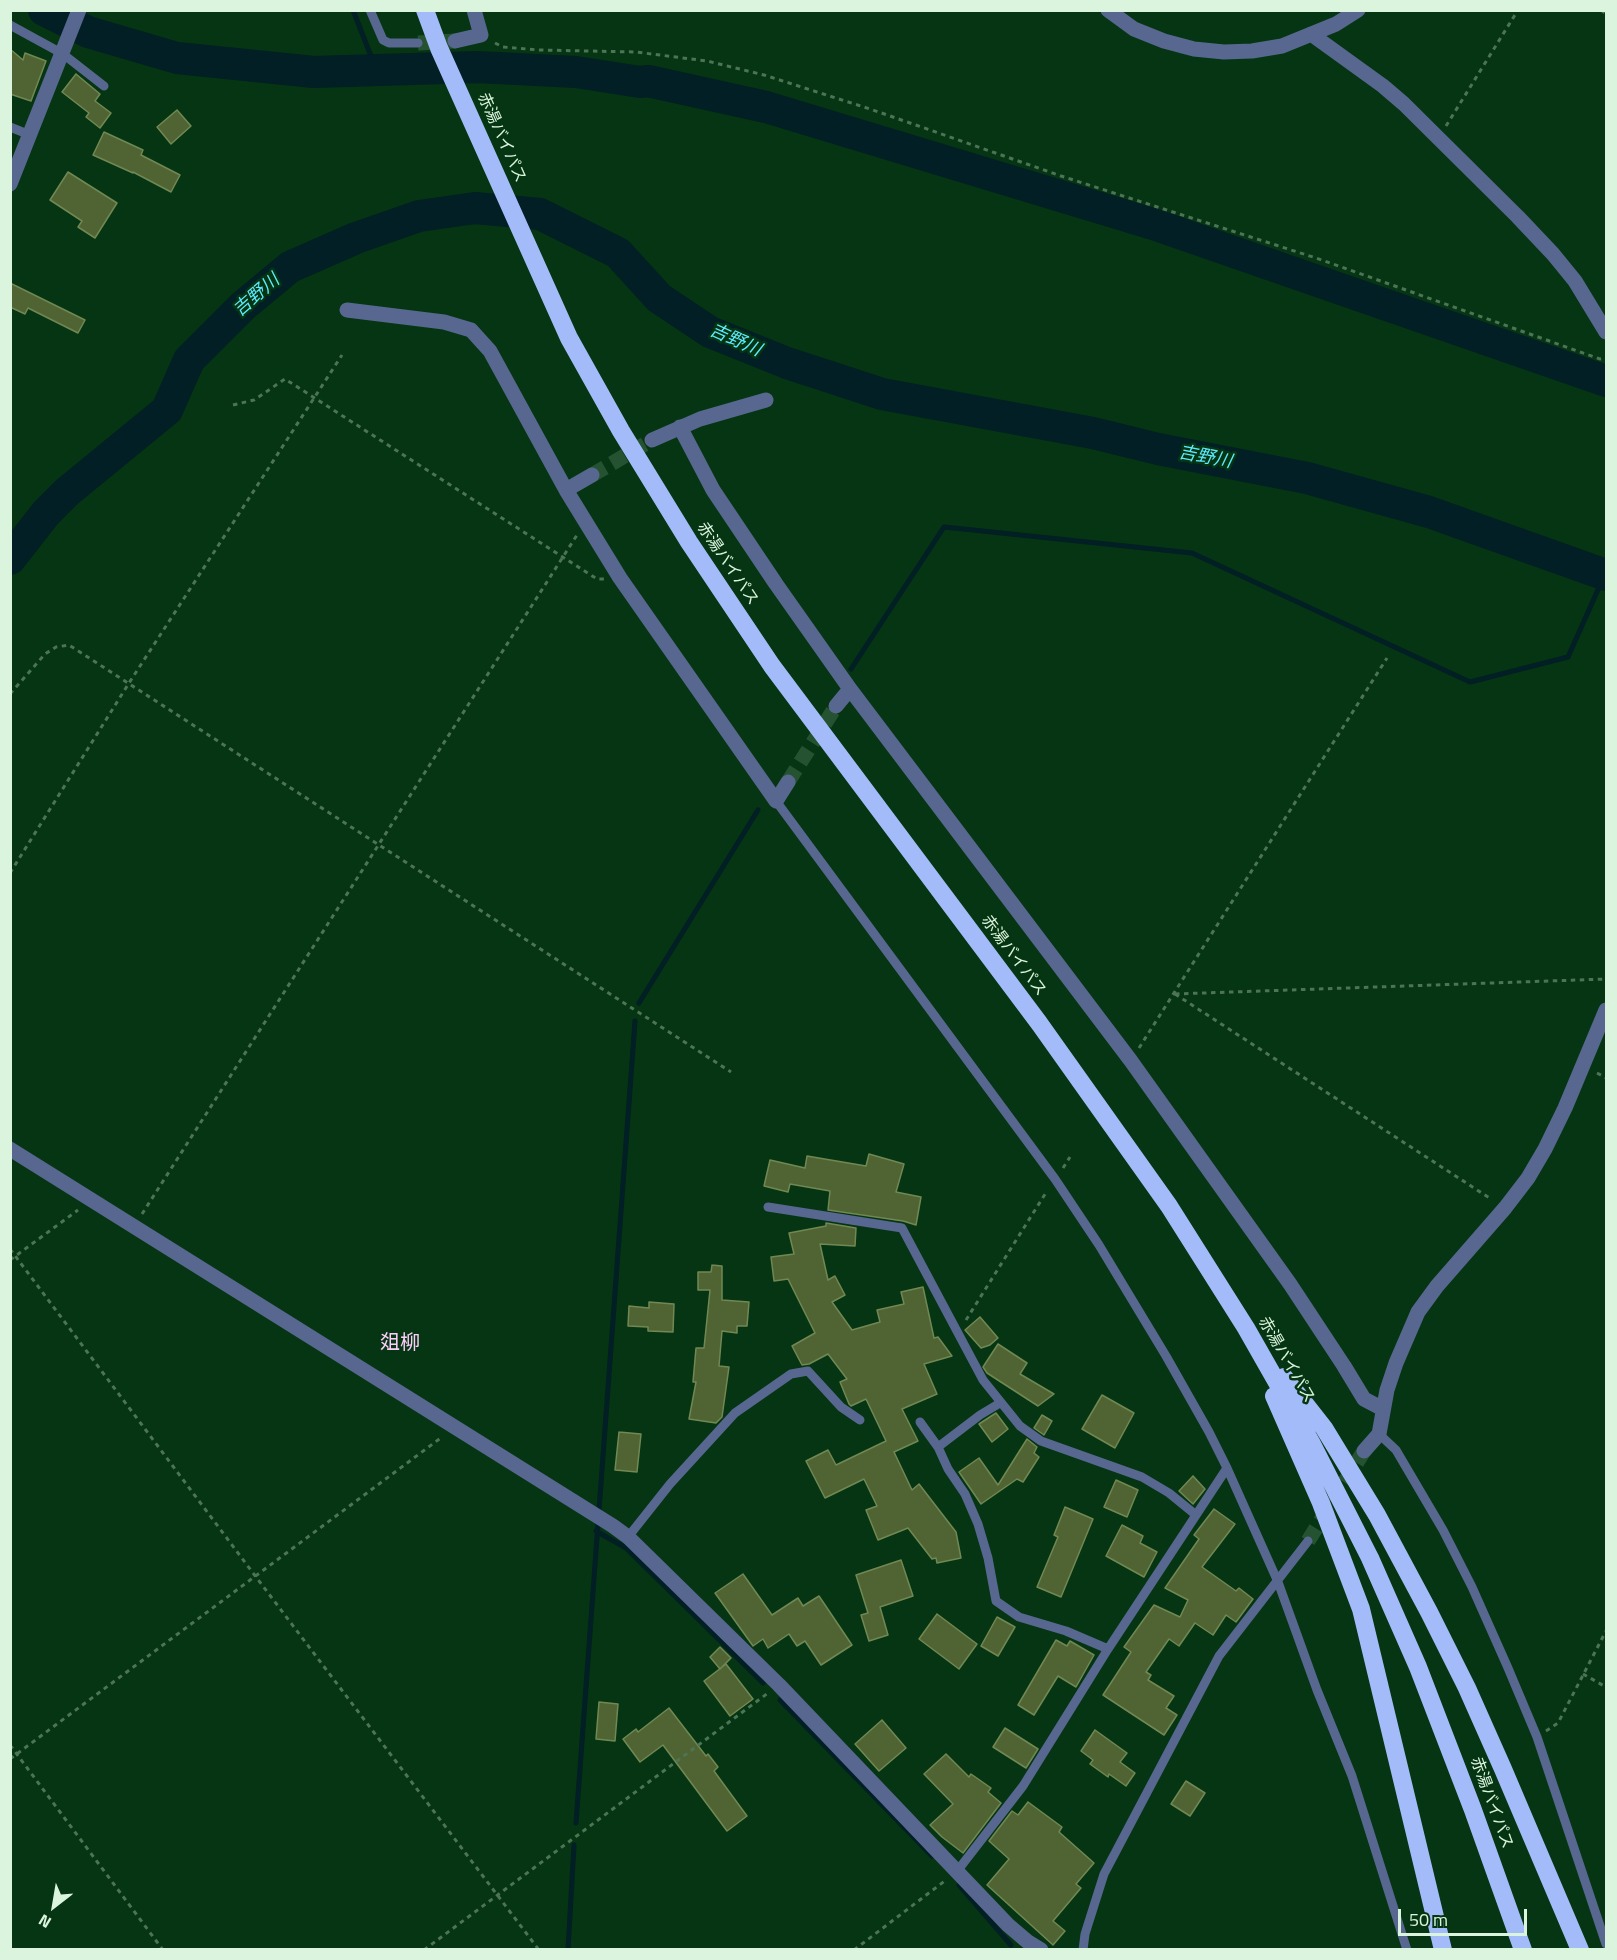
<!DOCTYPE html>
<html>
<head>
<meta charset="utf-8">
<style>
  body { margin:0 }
  #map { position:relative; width:1617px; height:1960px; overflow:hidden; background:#053512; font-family:"Titillium Web",sans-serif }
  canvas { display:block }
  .frame { position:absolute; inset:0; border:12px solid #dbf4dd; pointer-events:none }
  .north { position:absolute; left:24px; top:1876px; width:60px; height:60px; -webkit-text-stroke:4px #053512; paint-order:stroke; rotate:211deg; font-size:16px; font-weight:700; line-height:24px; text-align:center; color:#dbf4dd }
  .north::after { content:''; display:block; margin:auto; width:21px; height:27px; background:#dbf4dd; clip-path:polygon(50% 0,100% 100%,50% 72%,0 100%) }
  .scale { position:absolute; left:1398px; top:1909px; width:129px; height:27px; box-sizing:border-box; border:3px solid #dbf4dd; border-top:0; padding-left:8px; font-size:18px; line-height:21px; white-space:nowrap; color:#dbf4dd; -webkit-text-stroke:4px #053512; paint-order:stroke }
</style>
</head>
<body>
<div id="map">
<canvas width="1617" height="1960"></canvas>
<div class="frame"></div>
<div class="north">N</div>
<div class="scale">50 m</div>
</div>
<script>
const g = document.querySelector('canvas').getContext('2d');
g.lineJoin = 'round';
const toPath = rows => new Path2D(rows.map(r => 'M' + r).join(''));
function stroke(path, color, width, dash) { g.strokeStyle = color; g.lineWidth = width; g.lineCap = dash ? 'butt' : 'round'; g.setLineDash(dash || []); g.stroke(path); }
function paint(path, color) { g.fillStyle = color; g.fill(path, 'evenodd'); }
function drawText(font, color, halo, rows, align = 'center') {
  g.font = font + ' "Titillium Web","Noto Sans JP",sans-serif'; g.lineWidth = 5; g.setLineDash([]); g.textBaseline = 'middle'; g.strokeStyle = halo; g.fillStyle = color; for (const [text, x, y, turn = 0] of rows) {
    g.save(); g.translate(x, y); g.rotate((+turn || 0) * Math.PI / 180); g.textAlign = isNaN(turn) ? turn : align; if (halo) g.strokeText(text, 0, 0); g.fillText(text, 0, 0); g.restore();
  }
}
stroke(toPath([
  [353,10,376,69],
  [851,669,944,527,1192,553,1470,682,1568,657,1605,574],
  [639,1003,758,810],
  [596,1531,626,1548,763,1683],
  [780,1700,932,1856],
  [576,1823,635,1021],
  [959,1885,1011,1945],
  [568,1950,574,1845]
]), '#011f24', 5);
stroke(toPath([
  [44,10,88,32,177,58,314,72,477,67,576,72,640,82,648,81,766,107,1153,224,1606,381],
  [10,559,46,513,67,492,167,410,189,360,243,306,290,267,356,238,419,216,475,208,540,214,618,253,659,298,710,332,787,363,882,394,1093,433,1158,449,1307,478,1429,512,1606,575]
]), '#011f24', 32);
const building = toPath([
  [10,49,23,60,25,53,46,61,31,101,10,94,10,49],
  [76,74,100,94,95,101,111,113,100,128,86,117,89,113,62,92,76,74],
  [177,110,191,126,171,144,157,127,177,110],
  [104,132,143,150,141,155,180,175,171,192,133,172,133,173,93,155,104,132],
  [68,172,117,203,95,238,78,227,82,221,50,200,68,172],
  [10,283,85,320,78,333,28,308,25,314,10,307,10,283],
  [869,1154,904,1164,896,1192,921,1197,916,1225,903,1221,828,1210,830,1191,790,1184,788,1192,764,1186,770,1160,805,1168,807,1156,866,1166,869,1154],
  [826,1223,856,1228,855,1246,820,1244,828,1280,835,1276,845,1295,832,1302,852,1330,880,1322,877,1310,904,1304,901,1292,923,1287,934,1338,938,1337,952,1356,924,1364,937,1394,902,1409,918,1441,894,1452,912,1490,919,1484,956,1532,961,1558,937,1563,936,1558,932,1559,908,1528,878,1540,866,1510,877,1506,864,1479,825,1498,806,1461,828,1450,836,1465,886,1441,866,1399,851,1406,849,1404,840,1382,847,1379,828,1354,809,1364,802,1365,792,1346,815,1333,788,1279,774,1281,771,1257,794,1254,789,1233,826,1226,826,1223],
  [712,1265,722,1266,722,1300,749,1302,747,1326,737,1326,737,1333,722,1331,719,1366,729,1367,722,1417,716,1423,689,1419,696,1382,693,1382,696,1348,704,1348,710,1290,698,1290,698,1272,711,1272,712,1265],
  [649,1302,674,1304,673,1332,648,1331,648,1327,628,1326,629,1306,649,1308,649,1302],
  [980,1317,998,1338,990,1345,981,1348,965,1330,980,1317],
  [998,1344,1027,1363,1020,1374,1054,1394,1038,1406,987,1373,983,1367,998,1344],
  [1102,1395,1134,1413,1115,1448,1082,1429,1102,1395],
  [996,1413,1008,1429,992,1442,979,1424,996,1413],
  [1042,1415,1052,1421,1044,1435,1034,1428,1042,1415],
  [619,1432,641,1434,637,1472,615,1470,619,1432],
  [1027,1439,1037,1447,1034,1453,1039,1457,1023,1482,1017,1479,981,1504,959,1472,979,1458,998,1485,1027,1439],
  [1193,1476,1205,1489,1193,1504,1179,1491,1193,1476],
  [1116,1480,1138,1490,1127,1517,1104,1507,1116,1480],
  [1065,1507,1093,1519,1061,1597,1037,1587,1058,1537,1054,1535,1065,1507],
  [1214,1509,1235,1524,1202,1567,1236,1591,1239,1588,1253,1599,1236,1622,1226,1615,1213,1635,1195,1623,1179,1646,1169,1639,1146,1672,1151,1675,1148,1680,1174,1696,1166,1708,1177,1715,1164,1735,1103,1695,1131,1652,1124,1647,1154,1605,1180,1617,1188,1600,1165,1588,1199,1539,1194,1535,1214,1509],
  [1122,1525,1143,1536,1140,1543,1157,1552,1144,1577,1106,1556,1122,1525],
  [901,1560,913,1596,880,1607,888,1635,869,1641,861,1615,868,1613,856,1575,901,1560],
  [743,1574,772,1615,798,1598,803,1606,819,1596,852,1645,821,1665,805,1641,797,1646,789,1634,768,1648,763,1639,753,1646,715,1593,743,1574],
  [937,1614,977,1644,959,1669,919,1639,937,1614],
  [997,1617,1015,1627,998,1656,981,1646,997,1617],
  [1056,1640,1067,1646,1070,1641,1094,1655,1076,1687,1058,1676,1034,1715,1018,1705,1056,1640],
  [720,1647,731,1658,720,1669,710,1657,720,1647],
  [726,1664,753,1699,730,1716,704,1681,726,1664],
  [599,1702,618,1704,615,1741,596,1739,599,1702],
  [669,1708,706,1756,708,1754,718,1767,714,1771,747,1816,727,1831,663,1745,640,1762,623,1739,636,1729,638,1732,669,1708],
  [882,1720,906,1748,879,1771,855,1744,882,1720],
  [1005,1728,1038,1749,1026,1768,993,1747,1005,1728],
  [1095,1730,1127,1753,1120,1762,1135,1773,1126,1786,1109,1774,1108,1777,1090,1764,1093,1760,1081,1751,1095,1730],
  [946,1754,969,1777,971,1774,991,1788,988,1792,1001,1803,963,1853,942,1837,930,1825,953,1804,924,1774,946,1754],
  [1186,1781,1205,1793,1190,1816,1171,1804,1186,1781],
  [1028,1802,1062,1827,1059,1832,1094,1863,1076,1884,1081,1888,1053,1921,1065,1931,1053,1945,987,1885,1009,1859,989,1841,1012,1811,1018,1815,1028,1802]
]);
paint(building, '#4f6432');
stroke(building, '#718854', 1.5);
stroke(toPath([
  [418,43,455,41],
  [592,475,652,440],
  [788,782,836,706],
  [1308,1541,1364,1451]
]), '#255230', 15, [15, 8]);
stroke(toPath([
  [1601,10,1606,14],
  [495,43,503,47,539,50,636,52,707,61,764,75,873,110,1061,176,1316,258,1600,359,1606,358],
  [1446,126,1518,10],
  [233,405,254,400,285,379,597,579,604,579],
  [10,694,45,654,56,647,69,645,731,1072],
  [10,873,129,683,342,355],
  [1175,994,1606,979],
  [1175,994,1491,1199],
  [1139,1048,1387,658],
  [1597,1073,1606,1078],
  [1063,1168,1070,1157],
  [142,1214,577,535],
  [10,1249,256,1577,539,1950],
  [10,1260,78,1210],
  [966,1320,1047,1191],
  [1583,1674,1606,1687],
  [1546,1731,1558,1723,1606,1631],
  [10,1745,163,1950],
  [10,1759,442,1437],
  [424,1950,768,1693],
  [854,1950,946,1880]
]), '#4c7455', 3, [4.5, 4.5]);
stroke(toPath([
  [370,10,383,40,389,43,418,43],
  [10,25,63,54,104,86],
  [10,127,30,135],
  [776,801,1055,1179,1099,1245,1166,1356,1209,1432,1227,1468,1278,1582,1317,1690,1352,1776,1407,1950],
  [768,1207,902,1228,983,1380,1020,1426,1041,1441,1142,1477,1169,1493,1196,1515],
  [920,1422,938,1447,948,1469,965,1494,978,1524,988,1558,996,1601,1019,1617,1066,1631,1108,1649],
  [1379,1434,1396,1450,1443,1530,1472,1587,1508,1668,1537,1737,1606,1944],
  [938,1447,980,1415,1000,1403],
  [628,1537,670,1484,735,1413,791,1374,808,1371,841,1407,860,1420],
  [958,1870,1023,1786,1108,1649,1227,1468],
  [1083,1950,1085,1934,1104,1874,1219,1656,1308,1541]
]), '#576790', 9);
stroke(toPath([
  [1108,10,1134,29,1164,41,1194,49,1224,52,1252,51,1282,46,1336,24,1358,10],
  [1311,34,1383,86,1404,104,1518,217,1553,254,1575,281,1606,332],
  [455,41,481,35,474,10],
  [10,184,79,10],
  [347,310,444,322,471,330,490,351,566,490,620,578,776,801,788,782],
  [680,427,713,490,776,584,850,689,1131,1061,1290,1284,1344,1366,1364,1399,1383,1409],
  [652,440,700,419,766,400],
  [566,490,592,475],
  [836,706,850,689],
  [10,1149,613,1526,628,1537,779,1685,1008,1925,1028,1942,1041,1950],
  [1364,1451,1379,1434,1387,1390,1396,1363,1418,1312,1437,1286,1505,1208,1528,1178,1545,1149,1565,1108,1606,1010]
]), '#576790', 15);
stroke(toPath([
  [425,10,439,48,569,338,621,431,689,542,772,666,1039,1023,1169,1206,1246,1328,1312,1444,1370,1558,1418,1667,1473,1810,1523,1950],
  [1284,1377,1324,1428,1377,1515,1429,1612,1467,1688,1503,1769,1580,1950],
  [1274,1396,1321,1503,1361,1609,1443,1950]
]), '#a3bbf8', 18);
drawText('16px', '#dbf4dd', '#053512', [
  ["赤湯バイパス",501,138,66],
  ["赤湯バイパス",727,564,56],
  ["赤湯バイパス",1013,956,53],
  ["赤湯バイパス",1286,1360,60],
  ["赤湯バイパス",1491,1803,70]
]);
drawText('italic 18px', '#5deafe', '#053512', [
  ["吉野川",257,296,-41],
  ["吉野川",735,341,24],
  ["吉野川",1205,458,11]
]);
drawText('20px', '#fecefb', '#053512', [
  ["爼柳",400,1344]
]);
</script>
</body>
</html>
